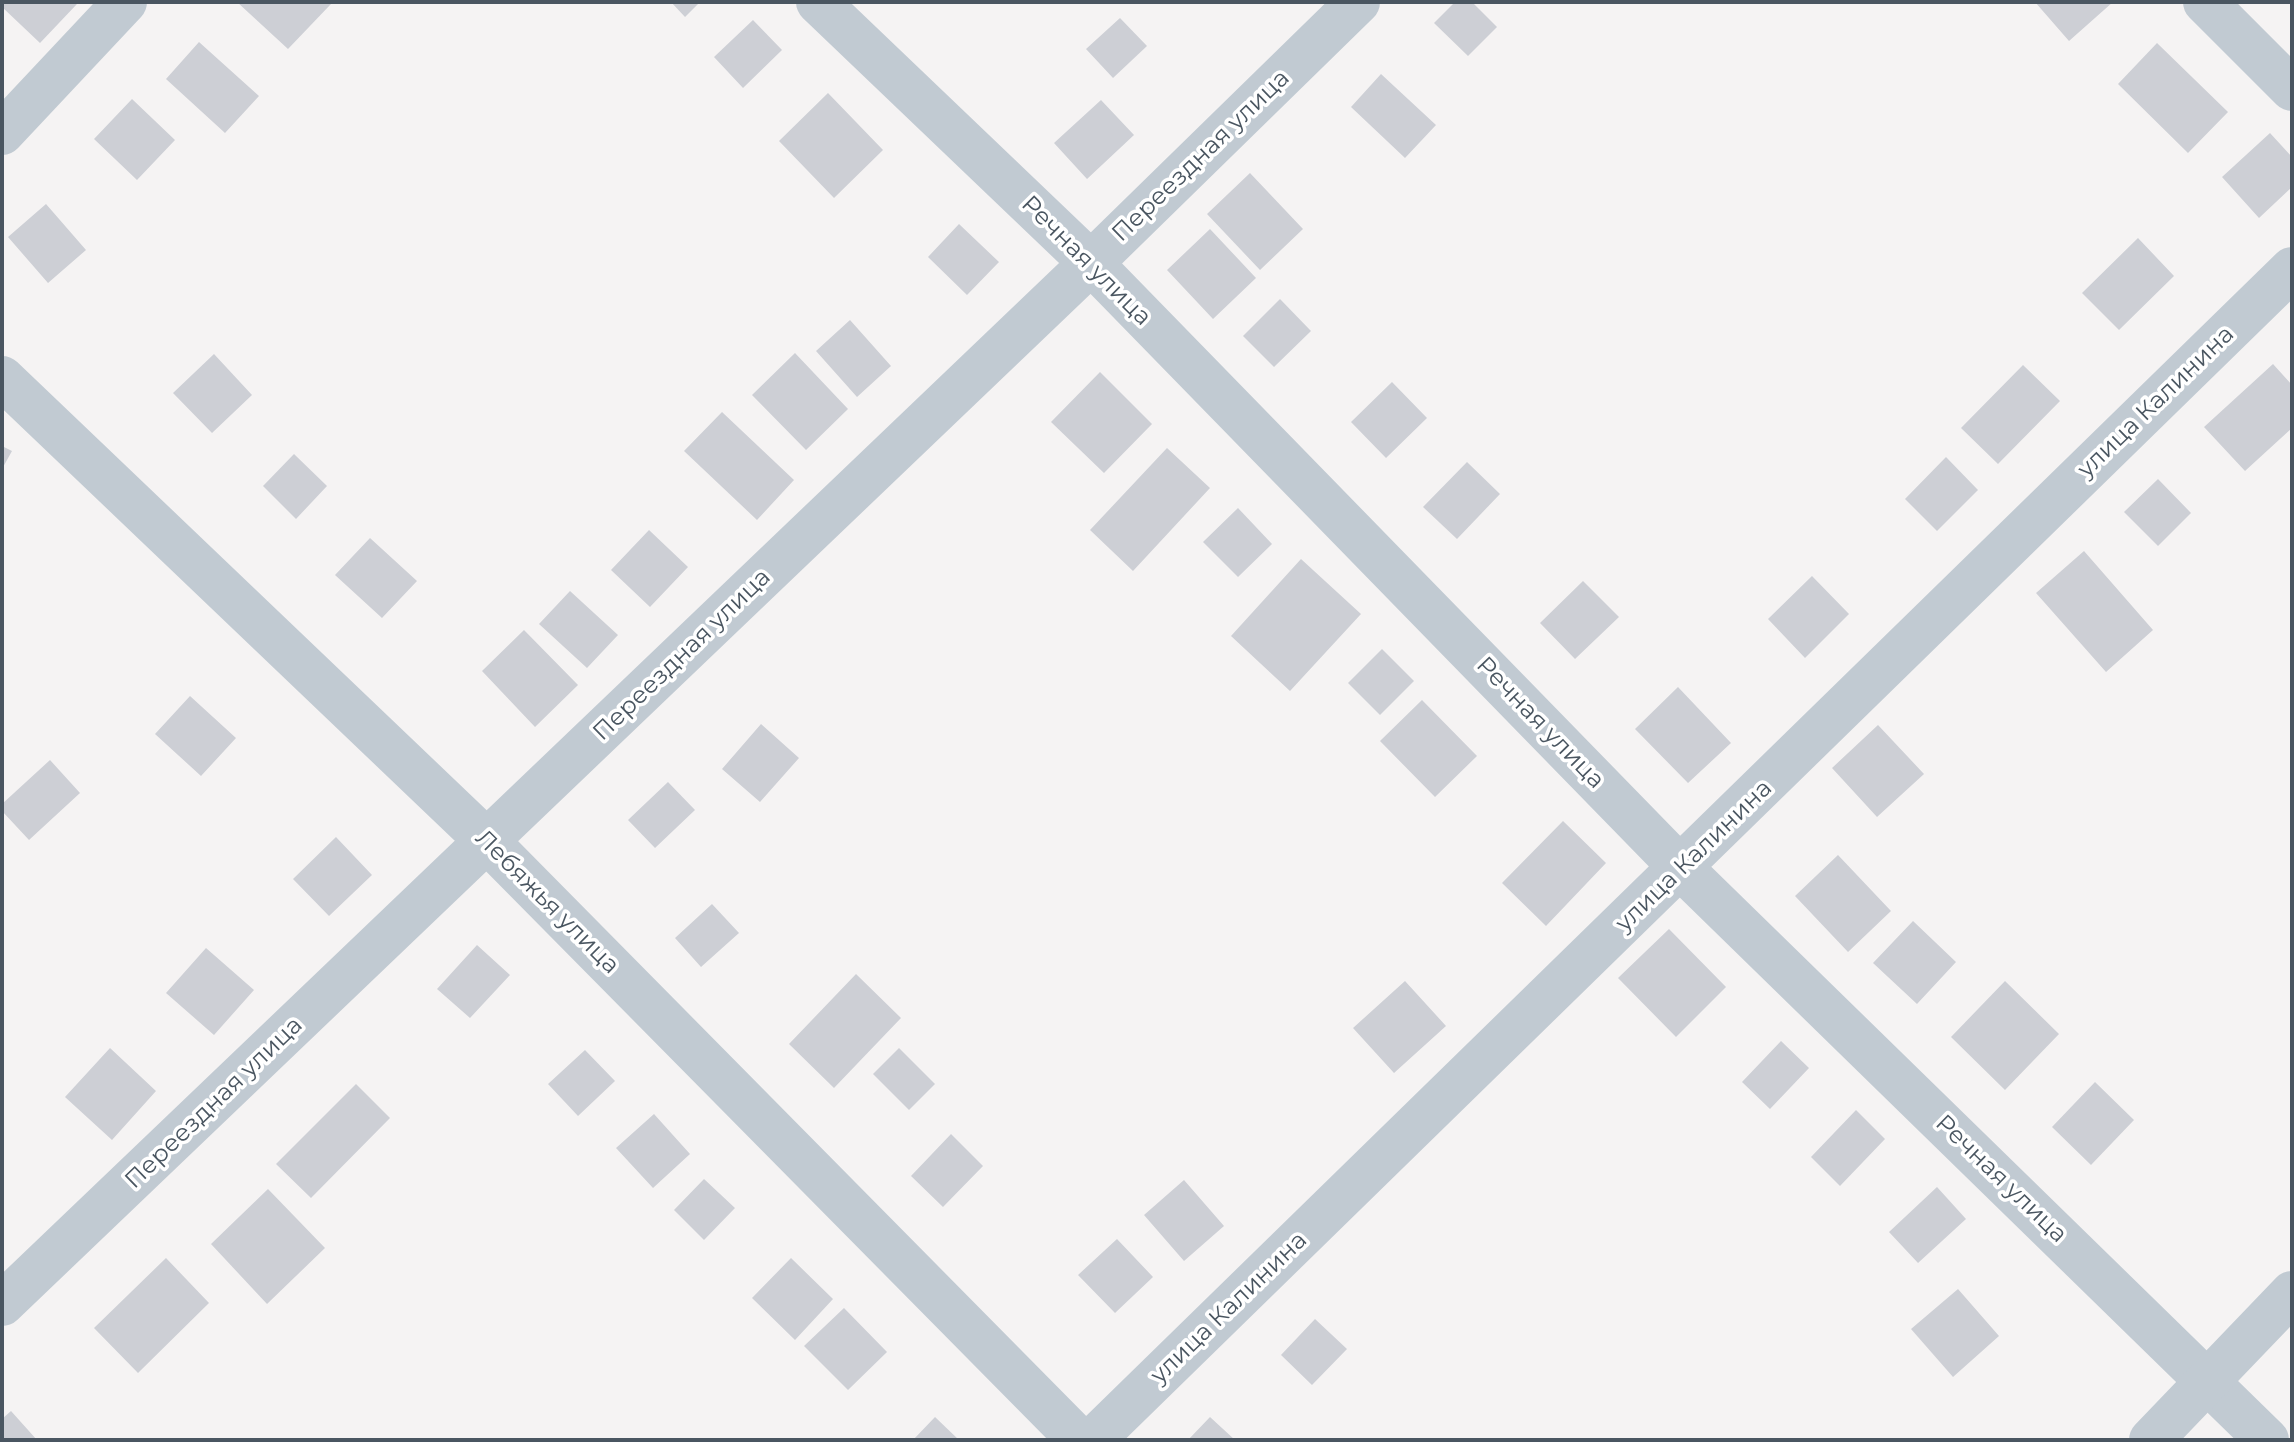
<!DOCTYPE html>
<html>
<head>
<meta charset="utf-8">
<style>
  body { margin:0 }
  #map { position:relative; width:2294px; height:1442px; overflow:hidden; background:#f5f3f3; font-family:Montserrat,sans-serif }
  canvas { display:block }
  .frame { position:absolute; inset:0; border:4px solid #4a5661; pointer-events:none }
</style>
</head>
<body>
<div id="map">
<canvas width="2294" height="1442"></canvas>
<div class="frame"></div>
</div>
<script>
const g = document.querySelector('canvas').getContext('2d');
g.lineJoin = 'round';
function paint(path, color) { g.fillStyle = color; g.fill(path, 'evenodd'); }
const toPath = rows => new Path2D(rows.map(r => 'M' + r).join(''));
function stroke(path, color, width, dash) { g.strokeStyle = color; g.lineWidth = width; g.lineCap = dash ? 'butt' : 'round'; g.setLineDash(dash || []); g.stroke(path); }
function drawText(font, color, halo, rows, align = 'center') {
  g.font = font + ' Montserrat,sans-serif'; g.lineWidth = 7; g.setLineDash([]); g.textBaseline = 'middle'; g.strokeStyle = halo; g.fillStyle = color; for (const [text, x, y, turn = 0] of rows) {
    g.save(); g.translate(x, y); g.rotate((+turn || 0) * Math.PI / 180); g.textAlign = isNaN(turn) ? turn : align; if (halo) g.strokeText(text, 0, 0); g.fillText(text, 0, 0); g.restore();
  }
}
paint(toPath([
  [2,2,75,2,77,4,40,43,2,7],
  [237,2,329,2,331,4,288,49],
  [671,2,700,2,685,17],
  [1455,2,1472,2,1497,27,1468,56,1434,23],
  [2035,2,2113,2,2069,41],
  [1120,18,1147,46,1113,78,1086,49],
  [753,20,782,50,743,88,714,57],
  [199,42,259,96,225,133,166,79],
  [2157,43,2228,112,2188,153,2118,84],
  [1381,74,1436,125,1405,158,1351,107],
  [828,93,883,150,834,198,779,141],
  [132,99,175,140,137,180,94,139],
  [1101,100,1134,135,1087,179,1054,143],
  [2270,133,2292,157,2292,187,2259,218,2222,177],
  [1250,173,1303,229,1260,270,1207,214],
  [46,204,86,250,48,283,8,237],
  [959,224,999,262,967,295,928,257],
  [1210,229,1256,278,1213,319,1167,270],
  [2138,238,2174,276,2119,330,2082,293],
  [1280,299,1311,331,1274,367,1243,336],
  [850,320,891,366,857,397,816,351],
  [795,353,848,409,806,450,752,395],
  [214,354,252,395,212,433,173,393],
  [2273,364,2292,385,2292,428,2245,471,2204,427],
  [2023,365,2060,401,1998,464,1961,428],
  [1100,372,1152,424,1104,473,1051,422],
  [1392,382,1427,418,1386,458,1351,422],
  [722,412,794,480,757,520,684,451],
  [2,446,12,451,2,469],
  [1167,448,1210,488,1133,571,1090,530],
  [294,454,327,486,296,519,263,486],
  [1946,457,1978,490,1937,531,1905,499],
  [1467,462,1500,494,1457,539,1423,507],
  [2158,479,2191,513,2158,546,2124,512],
  [1238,508,1272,544,1238,577,1203,542],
  [649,530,688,567,650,607,611,570],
  [370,538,417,581,382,618,335,575],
  [2084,551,2153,630,2106,672,2036,593],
  [1301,559,1361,614,1290,691,1231,636],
  [1812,576,1849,614,1805,658,1768,619],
  [1583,581,1619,617,1575,659,1540,623],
  [570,591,618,635,587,668,539,624],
  [524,630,578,685,535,727,482,671],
  [1382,649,1414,681,1380,715,1348,683],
  [1678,687,1731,743,1688,783,1635,729],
  [190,696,236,738,201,776,155,734],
  [1422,700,1477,756,1435,797,1380,741],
  [761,724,799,758,760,802,722,769],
  [1878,725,1924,774,1877,817,1832,768],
  [50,760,80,793,29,840,2,811,2,804],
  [668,782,695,810,655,848,628,820],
  [1563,821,1606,863,1546,926,1502,883],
  [336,837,372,875,329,916,293,879],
  [1838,855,1891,911,1848,952,1795,896],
  [712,904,739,933,701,967,675,938],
  [1913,921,1956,962,1917,1004,1873,963],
  [1669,929,1726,987,1676,1037,1618,978],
  [477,945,510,975,470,1018,437,989],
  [206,948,254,990,214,1035,166,993],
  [856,974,901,1018,834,1088,789,1044],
  [1405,981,1446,1026,1394,1073,1353,1028],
  [2005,981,2059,1034,2005,1090,1951,1037],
  [1781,1041,1809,1068,1770,1109,1742,1082],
  [110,1048,156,1091,112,1140,65,1097],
  [899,1048,935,1084,909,1110,873,1074],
  [585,1050,615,1081,578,1116,548,1084],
  [2095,1082,2134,1120,2091,1165,2052,1127],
  [356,1084,390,1118,311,1198,276,1164],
  [1856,1110,1885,1139,1840,1186,1811,1157],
  [654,1114,690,1154,653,1188,616,1148],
  [951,1134,983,1166,943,1207,911,1176],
  [704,1179,735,1208,704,1240,674,1210],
  [1184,1180,1224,1226,1184,1261,1144,1215],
  [1937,1187,1966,1219,1918,1263,1889,1232],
  [268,1189,325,1248,267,1304,211,1244],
  [1117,1239,1153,1277,1115,1313,1078,1275],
  [166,1258,209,1303,138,1373,94,1328],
  [791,1258,833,1299,795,1340,752,1298],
  [1958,1289,1999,1336,1953,1377,1911,1329],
  [844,1308,887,1352,848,1390,804,1346],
  [1315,1319,1347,1349,1312,1385,1281,1355],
  [11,1411,37,1440,2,1440,2,1419],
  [935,1417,959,1440,913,1440],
  [1210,1417,1235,1440,1188,1440]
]), '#cdcfd5');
stroke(toPath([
  [818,2,1091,263,1681,868,2267,1440],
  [2205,2,2292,89],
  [2,133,125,2],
  [2,378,488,842,1079,1440],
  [2,1304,1091,263,1358,2],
  [1093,1440,2292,269]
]), '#c1cad2', 44);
stroke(toPath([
  [2151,1440,2292,1293]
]), '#c1cad2', 44);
drawText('24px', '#4a5661', '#fff', [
  ["Переездная улица",1201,156,-44],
  ["Речная улица",1086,261,45],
  ["улица Калинина",2156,402,-44],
  ["Переездная улица",682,655,-44],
  ["Речная улица",1540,723,46],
  ["улица Калинина",1694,856,-44],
  ["Лебяжья улица",547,902,45],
  ["Переездная улица",214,1103,-44],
  ["Речная улица",2001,1179,44],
  ["улица Калинина",1229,1308,-44]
]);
</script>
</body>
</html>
